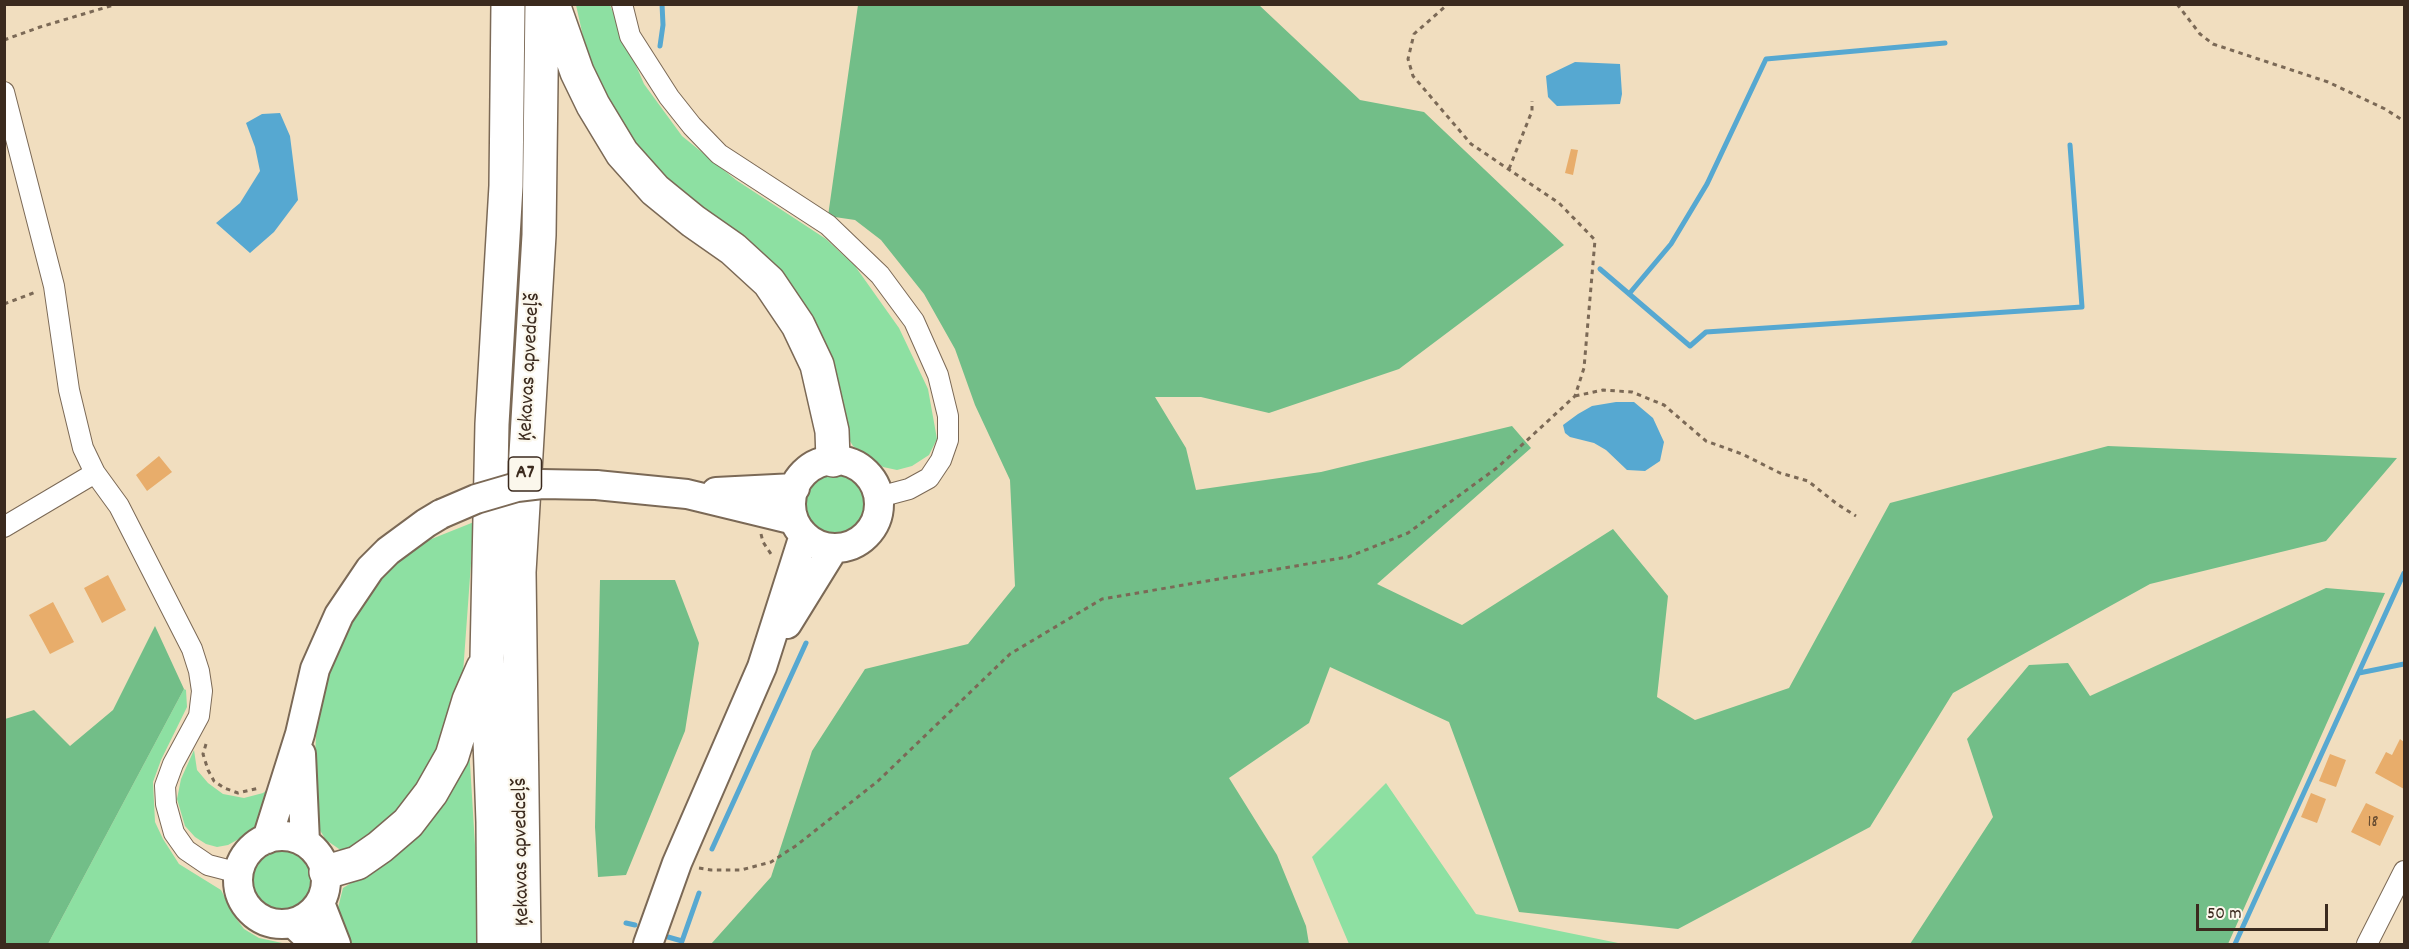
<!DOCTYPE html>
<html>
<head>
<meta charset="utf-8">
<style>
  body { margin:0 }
  #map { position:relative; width:2409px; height:949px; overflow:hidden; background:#f1debf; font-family:Dekko,sans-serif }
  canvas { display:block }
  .frame { position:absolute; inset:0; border:6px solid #3b2a1e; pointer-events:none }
  .scale { position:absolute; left:2196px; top:904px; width:132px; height:27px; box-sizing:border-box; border:3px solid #3b2a1e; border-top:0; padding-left:8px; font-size:18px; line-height:21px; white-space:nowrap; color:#3b2a1e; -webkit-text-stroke:4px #fbf7ec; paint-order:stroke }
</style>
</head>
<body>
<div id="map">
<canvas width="2409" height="949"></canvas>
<div class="frame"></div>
<div class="scale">50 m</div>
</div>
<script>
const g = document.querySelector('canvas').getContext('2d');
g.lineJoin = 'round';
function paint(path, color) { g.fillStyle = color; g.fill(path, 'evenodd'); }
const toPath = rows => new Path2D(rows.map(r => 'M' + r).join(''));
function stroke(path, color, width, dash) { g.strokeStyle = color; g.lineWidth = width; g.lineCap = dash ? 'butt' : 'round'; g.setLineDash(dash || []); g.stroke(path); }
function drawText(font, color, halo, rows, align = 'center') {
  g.font = font + ' Dekko,sans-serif'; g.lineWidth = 4.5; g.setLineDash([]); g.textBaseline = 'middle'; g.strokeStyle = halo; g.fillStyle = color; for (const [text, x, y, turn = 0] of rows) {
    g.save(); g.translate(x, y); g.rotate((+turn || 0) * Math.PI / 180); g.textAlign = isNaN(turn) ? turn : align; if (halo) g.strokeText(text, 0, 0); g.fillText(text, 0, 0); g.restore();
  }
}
paint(toPath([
  [576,5,610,5,644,84,682,136,736,180,826,239,855,266,899,328,928,389,937,439,929,455,912,466,897,470,883,467,853,446,845,433,814,332,665,189,621,134,591,72],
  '804 505a31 31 0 1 1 62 0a31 31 0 1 1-62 0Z',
  [474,522,463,673,451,729,405,808,357,847,342,851,326,840,316,824,313,796,317,717,328,674,351,620,373,587,396,564,429,540],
  [184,689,186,690,187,707,161,760,153,782,155,822,163,839,179,864,221,890,235,917,244,929,259,938,287,944,48,944],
  [469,747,481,944,351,944,342,929,338,908,343,888,361,877],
  [194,750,197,770,208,783,223,794,244,798,263,793,281,778,264,819,246,835,228,845,217,847,206,844,195,837,185,826,177,799,181,779],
  [1386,783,1476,914,1623,944,1349,944,1312,857],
  '252 882a31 31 0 1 1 62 0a31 31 0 1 1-62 0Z'
]), '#8de0a2');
paint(toPath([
  [858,5,1259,5,1360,100,1424,112,1564,245,1399,369,1269,413,1201,397,1155,397,1186,448,1196,490,1321,472,1512,426,1531,448,1377,584,1462,625,1613,529,1668,596,1657,697,1695,720,1789,688,1890,503,2108,446,2397,458,2326,541,2150,584,1953,693,1870,827,1678,929,1519,912,1449,722,1330,667,1309,723,1229,778,1277,855,1306,926,1309,944,711,944,771,877,812,751,865,669,968,644,1015,586,1010,480,975,405,955,349,924,294,881,240,855,220,828,216],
  [600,580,675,580,699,643,685,731,626,875,598,877,595,827],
  [2326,588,2385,593,2228,944,1910,944,1993,817,1967,739,2029,665,2068,663,2090,696],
  [155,626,184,689,48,944,5,944,5,719,34,710,70,746,113,710]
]), '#72be88');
paint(toPath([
  [1575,62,1620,64,1622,94,1620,104,1557,106,1548,97,1546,76],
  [280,113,290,136,298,200,274,232,250,253,216,223,240,203,260,171,255,147,246,123,262,114],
  [1616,402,1634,402,1653,418,1664,442,1660,461,1645,471,1627,470,1606,450,1594,443,1570,437,1565,433,1563,425,1578,414,1592,406]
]), '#56a8d1');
stroke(toPath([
  [660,46,663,25,662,4],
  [1600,269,1690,346,1706,332,2082,307,2070,145],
  [1629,294,1671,244,1707,184,1766,59,1945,43],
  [2359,673,2404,664],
  [712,849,806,643],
  [626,923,635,925],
  [668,937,682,941],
  [681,944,699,893],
  [2235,944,2404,573]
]), '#56a8d1', 5);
paint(toPath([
  [1571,149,1578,150,1573,175,1565,173],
  [159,456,172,472,147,491,136,475],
  [108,575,126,610,102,623,84,588],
  [53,602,74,642,50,654,29,615],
  [2400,739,2404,742,2404,789,2375,773,2386,752,2392,755],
  [2330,754,2346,760,2336,787,2319,781],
  [2311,793,2326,799,2317,823,2301,817],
  [2366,803,2394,816,2380,846,2351,832]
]), '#e8ad6b');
const street = toPath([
  [622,4,630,36,669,97,692,126,719,154,828,225,880,275,914,321,938,375,948,416,948,440,941,460,929,478,909,489,879,497],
  [4,92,54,286,69,390,83,448,95,473,119,506,192,649,199,671,202,691,199,716,173,764,165,786,166,804,174,833,186,850,208,865,239,873],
  [4,527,95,473],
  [2367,944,2404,871]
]);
const secondary = toPath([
  '791 504a44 44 0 1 1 88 0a44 44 0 1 1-88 0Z',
  [596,485,687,494,794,520],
  [716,492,795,488],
  [787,624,834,548],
  [301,754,305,842],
  '238 880a44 44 0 1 1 88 0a44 44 0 1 1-88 0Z',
  [267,839,300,734,315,669,339,615,370,569,388,551,426,523,441,514],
  [320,903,336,944],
  [293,923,315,944],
  [648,944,677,863,762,667,804,535]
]);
const highway = toPath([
  [553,4,577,72,593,105,622,153,655,190,693,221,733,249,769,282,798,325,817,365,832,431,833,460],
  [326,872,357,863,380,847,408,823,431,793,452,756,469,700,483,668],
  [494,944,493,822,487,658,492,424,506,186,508,4],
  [524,944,519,572,539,235,542,4]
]);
stroke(street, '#7b6956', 22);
stroke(secondary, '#7b6956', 32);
stroke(highway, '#7b6956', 36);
stroke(toPath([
  [2177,4,2200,34,2213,44,2328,82,2385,109,2404,121],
  [4,40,40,27,117,4],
  [1509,169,1532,111,1532,101],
  [4,304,36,292],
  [1575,396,1603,390,1632,392,1664,405,1706,441,1742,454,1780,473,1808,481,1837,504,1856,516],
  [761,534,763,542,773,557],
  [206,744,203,754,208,770,214,781,224,788,238,793,259,788],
  [699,868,711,870,741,870,771,862,797,845,878,781,1010,654,1102,599,1348,557,1408,533,1498,467,1575,396,1584,368,1595,240,1559,203,1471,144,1413,76,1408,59,1414,34,1448,4]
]), '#7b6956', 3, [4.5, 4.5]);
stroke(street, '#fff', 20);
stroke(secondary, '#fff', 28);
stroke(highway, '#fff', 33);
const secondaryBridge = toPath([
  [441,514,476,499,517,487,542,484,596,485]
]);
stroke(secondaryBridge, '#7b6956', 32, []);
stroke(secondaryBridge, '#fff', 28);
drawText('18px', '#664b31', null, [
  ["18",2373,824]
]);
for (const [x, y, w] of [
  [525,474,33]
]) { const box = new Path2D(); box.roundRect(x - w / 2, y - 17, w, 34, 4.5); g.fillStyle = '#fbf7ec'; g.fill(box); stroke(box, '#3b2a1e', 1.5); }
drawText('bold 20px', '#3b2a1e', null, [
  ["A7",525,474]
]);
drawText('21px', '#3b2a1e', '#fbf7ec', [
  ["Ķekavas apvedceļš",531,367,-87],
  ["Ķekavas apvedceļš",523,852,-91]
]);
</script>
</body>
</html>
